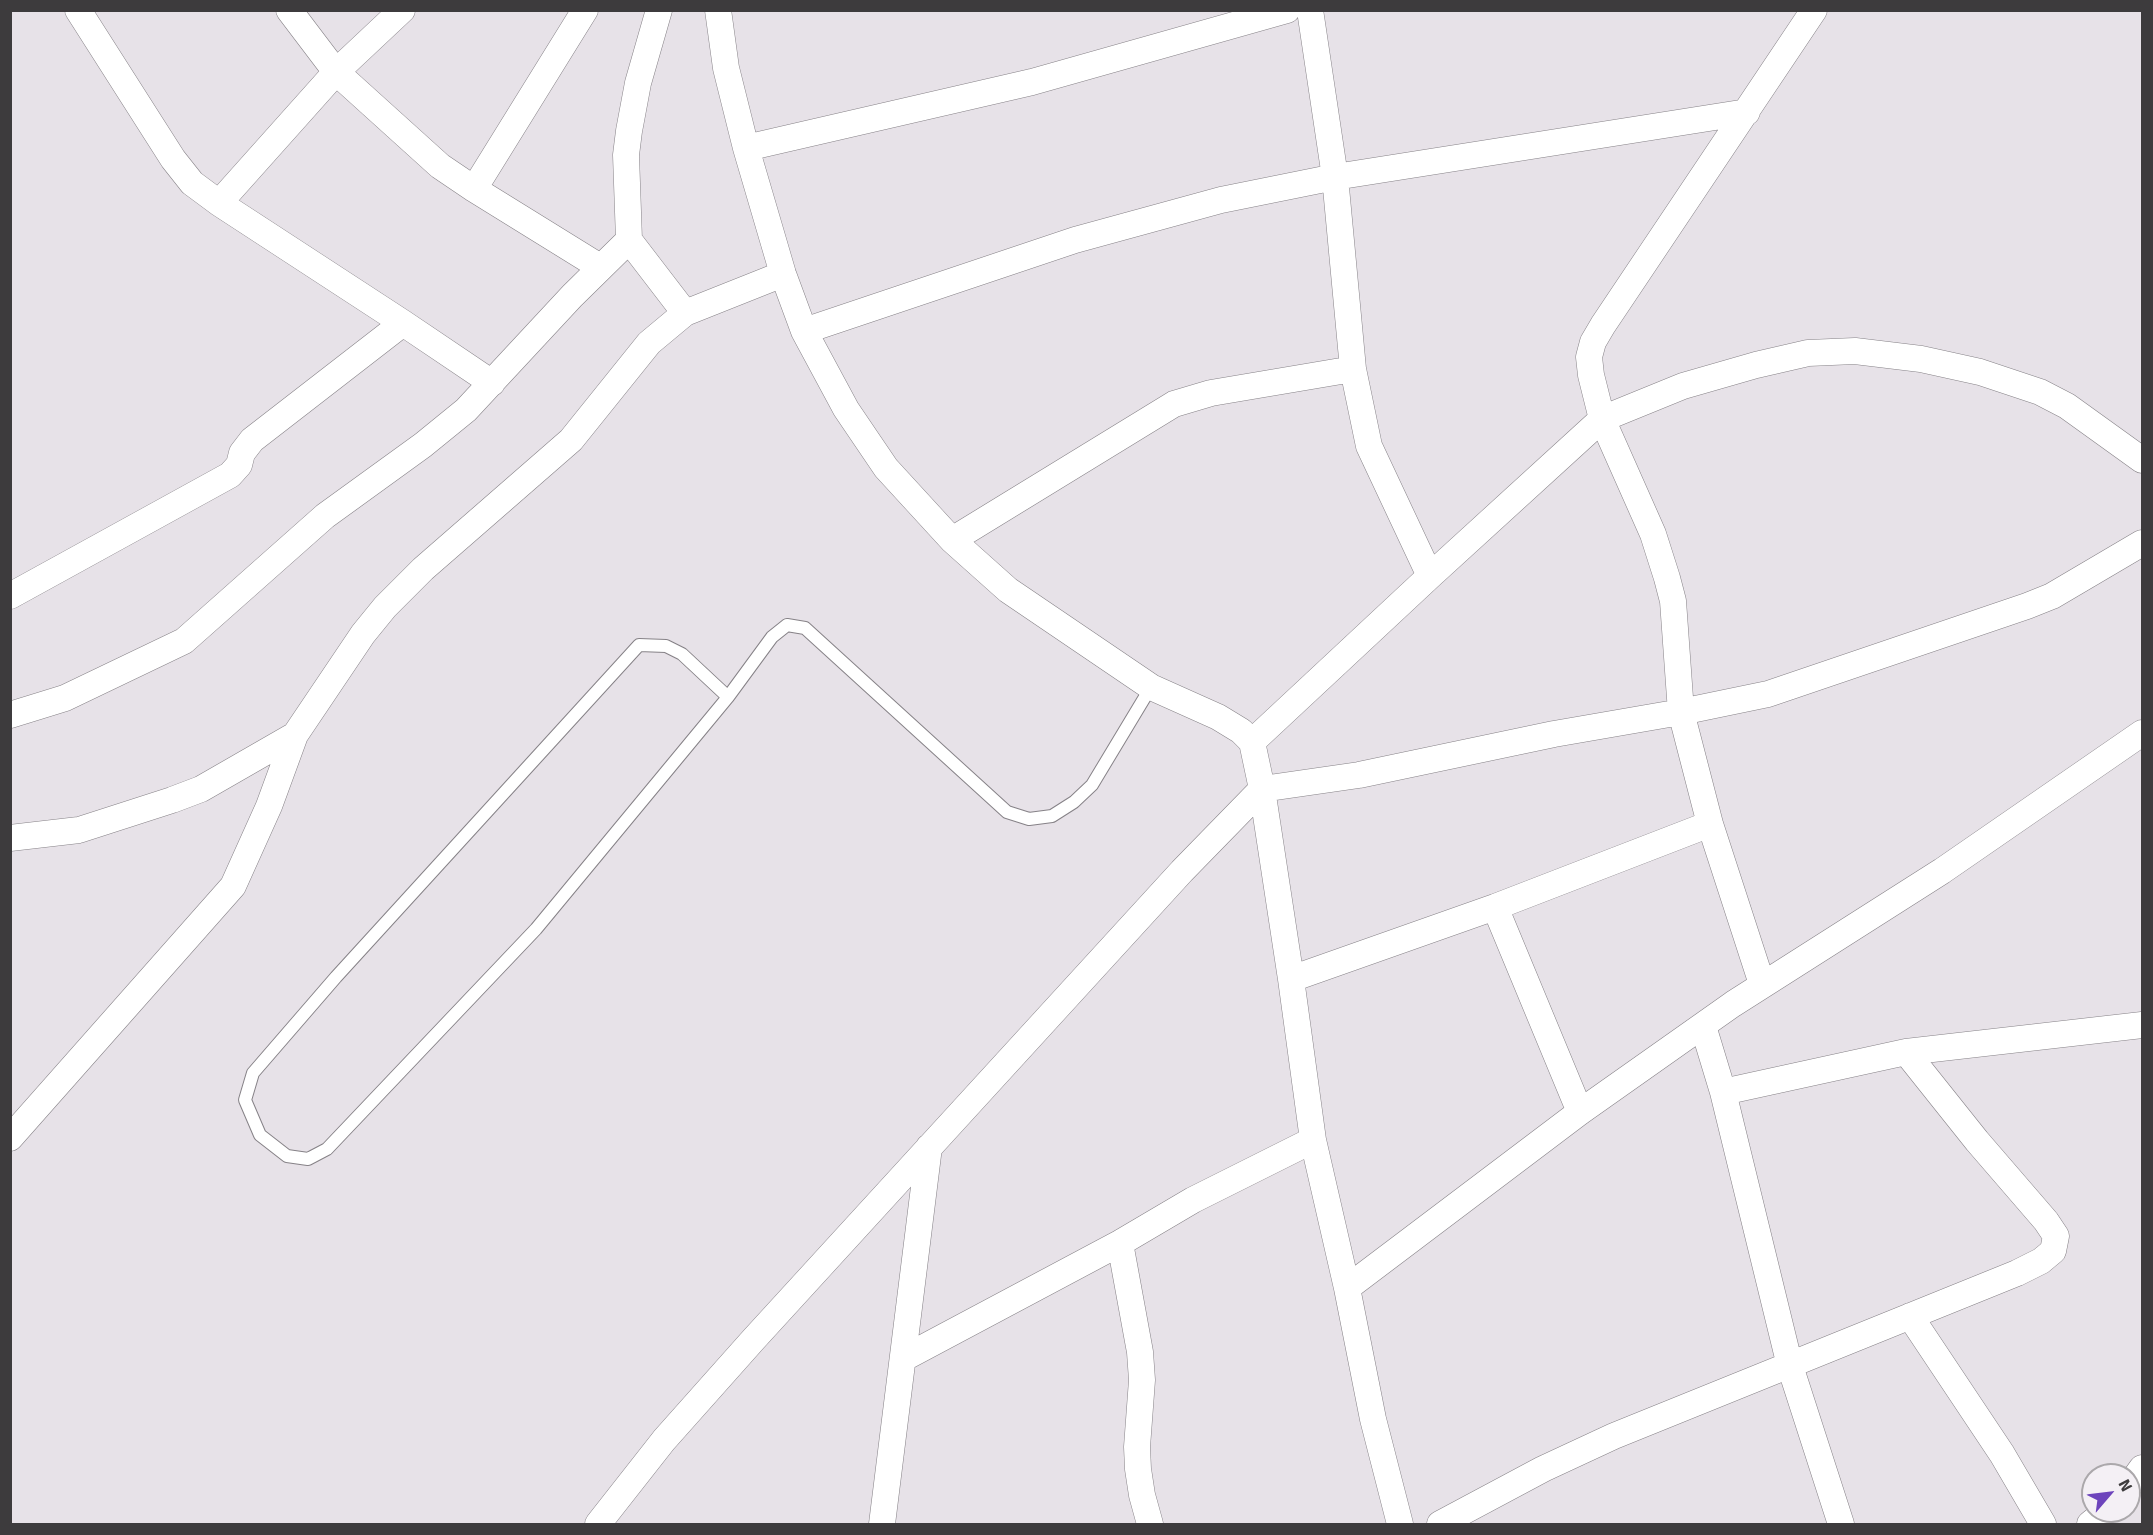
<!DOCTYPE html>
<html>
<head>
<meta charset="utf-8">
<style>
  body { margin:0 }
  #map { position:relative; width:2153px; height:1535px; overflow:hidden; background:#e7e2e8; font-family:Signika,sans-serif }
  canvas { display:block }
  .frame { position:absolute; inset:0; border:12px solid #3d3b3d; pointer-events:none }
  .north { position:absolute; left:2081px; top:1463px; width:60px; height:60px; box-sizing:border-box; background:#f4f0f5; border:2px solid #aba8ab; border-radius:50%; rotate:62deg; font-size:16px; font-weight:700; line-height:24px; text-align:center; color:#3d3b3d }
  .north::after { content:''; display:block; margin:auto; width:21px; height:27px; background:#6d44bc; clip-path:polygon(50% 0,100% 100%,50% 72%,0 100%) }
</style>
</head>
<body>
<div id="map">
<canvas width="2153" height="1535"></canvas>
<div class="frame"></div>
<div class="north">N</div>
</div>
<script>
const g = document.querySelector('canvas').getContext('2d');
g.lineJoin = 'round';
const toPath = rows => new Path2D(rows.map(r => 'M' + r).join(''));
function stroke(path, color, width, dash) { g.strokeStyle = color; g.lineWidth = width; g.lineCap = dash ? 'butt' : 'round'; g.setLineDash(dash || []); g.stroke(path); }
const lane = toPath([
  [728,697,682,654,666,646,639,645,336,977,253,1073,245,1100,260,1135,287,1156,308,1159,327,1149,536,929,728,697,772,637,787,625,805,628,1007,812,1029,819,1052,816,1074,802,1092,785,1151,687]
]);
const street = toPath([
  [78,10,173,159,192,183,219,203,403,323,492,383],
  [289,10,336,72,440,166,474,189,600,267],
  [659,10,638,83,629,131,626,155,629,240,685,313],
  [718,10,726,68,746,148,783,274,804,331,846,409,886,468,952,540,1008,590,1151,687,1218,717,1241,731,1252,742,1262,789,1291,979,1313,1140,1347,1288,1373,1419,1400,1524],
  [1310,10,1335,177,1353,369,1369,446,1430,576],
  [746,148,1032,82,1287,10],
  [474,189,585,10],
  [219,203,336,72,402,10],
  [804,331,1075,240,1221,200,1335,177,1747,112],
  [952,540,1174,404,1211,393,1353,369],
  [10,596,230,475,239,465,242,453,252,440,403,323],
  [10,715,65,698,184,641,325,516,423,445,466,410,572,296,629,240],
  [1252,742,1430,576,1602,419,1683,386,1756,365,1808,353,1855,351,1921,359,1980,372,2040,392,2067,406,2142,460],
  [10,838,79,830,172,800,201,789,295,735],
  [1495,907,1580,1112],
  [1291,979,1495,907,1710,824],
  [1762,984,1710,824,1681,712,1673,601,1667,578,1653,534,1602,419,1591,375,1589,357,1593,342,1603,325,1814,10],
  [1703,1026,1723,1092,1790,1366,1841,1524],
  [1723,1092,1906,1052,2142,1025],
  [10,1138,233,886,269,806,295,735,363,634,385,607,423,569,571,440,649,343,685,313,783,274],
  [1120,1243,1140,1352,1142,1380,1137,1447,1138,1469,1142,1495,1150,1524],
  [1347,1288,1580,1112,1733,1004,1942,871,2142,733],
  [1910,1316,2002,1454,2043,1524],
  [904,1358,1120,1243,1193,1200,1313,1140],
  [2129,1486,2142,1468],
  [598,1524,664,1440,753,1340,1182,871,1262,789,1359,775,1554,734,1681,712,1768,694,2027,606,2052,596,2142,543],
  [882,1524,929,1147],
  [1440,1524,1543,1469,1614,1436,2017,1273,2041,1261,2053,1251,2056,1236,2046,1221,1977,1141,1906,1052],
  [2090,1524,2106,1511]
]);
stroke(lane, '#868287', 14);
stroke(street, '#868287', 27);
stroke(lane, '#fff', 12);
stroke(street, '#fff', 26);
</script>
</body>
</html>
